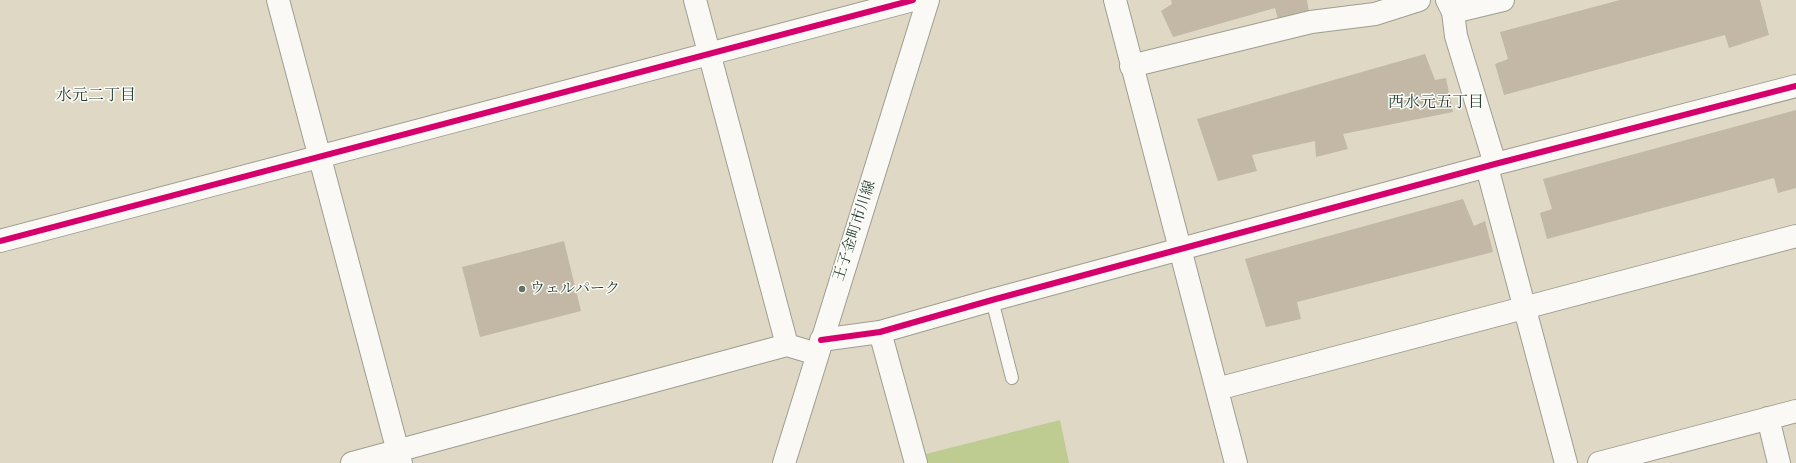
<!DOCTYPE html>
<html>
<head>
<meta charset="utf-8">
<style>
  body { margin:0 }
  canvas { display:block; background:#ded8c4 }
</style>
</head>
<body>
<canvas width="1796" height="463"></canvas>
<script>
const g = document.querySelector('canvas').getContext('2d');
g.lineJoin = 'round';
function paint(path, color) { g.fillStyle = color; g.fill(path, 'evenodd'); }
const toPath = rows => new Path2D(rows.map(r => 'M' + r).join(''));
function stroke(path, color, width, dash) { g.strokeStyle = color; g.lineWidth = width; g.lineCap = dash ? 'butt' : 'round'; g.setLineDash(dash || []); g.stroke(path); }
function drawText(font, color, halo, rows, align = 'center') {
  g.font = font + ' "Gentium Book Plus","Noto Serif JP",serif'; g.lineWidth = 3; g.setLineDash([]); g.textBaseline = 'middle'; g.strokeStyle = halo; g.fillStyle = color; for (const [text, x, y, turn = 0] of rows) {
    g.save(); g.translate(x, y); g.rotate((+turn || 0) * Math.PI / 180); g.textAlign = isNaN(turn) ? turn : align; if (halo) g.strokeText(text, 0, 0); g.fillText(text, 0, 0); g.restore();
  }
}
paint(toPath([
  [1060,420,1069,463,928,463,926,454]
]), '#becc92');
paint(toPath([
  [1171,0,1307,0,1309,12,1278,19,1275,8,1173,37,1161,11,1172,4],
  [1620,0,1760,0,1769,35,1729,48,1725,35,1504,95,1495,64,1508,59,1500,32],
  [1425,54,1435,80,1446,78,1453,112,1343,134,1348,149,1316,157,1315,141,1252,155,1257,171,1218,181,1197,119],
  [1796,110,1796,188,1778,193,1774,178,1547,239,1540,213,1552,209,1543,179],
  [1463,199,1474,226,1485,221,1493,252,1297,302,1301,319,1266,327,1245,259],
  [564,241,581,311,480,337,462,267]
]), '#c2b8a5');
const service = toPath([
  [992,300,1012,378]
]);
const minor = toPath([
  [278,0,401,463],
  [695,0,787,345,817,354],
  [1115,0,1236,463],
  [1447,0,1453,12,1456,36,1495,164],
  [1453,12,1503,0],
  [1131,66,1311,22,1375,14,1419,0],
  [1487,167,1566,463],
  [0,241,913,0],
  [880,332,916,463],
  [821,340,880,332,992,300,1495,164,1796,86],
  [1217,389,1796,236],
  [1768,418,1779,463],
  [352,463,787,345],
  [1599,463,1796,411]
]);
const primary = toPath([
  [784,463,928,0]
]);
stroke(service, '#9e9e92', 14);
stroke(minor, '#9e9e92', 24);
stroke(primary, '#9e9e92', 24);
stroke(service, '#faf9f6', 12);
stroke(minor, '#faf9f6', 22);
stroke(primary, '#faf9f6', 22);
stroke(toPath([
  [0,241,913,0],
  [821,340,880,332,992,300,1495,164,1796,86]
]), '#d6006c', 6);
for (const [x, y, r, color] of [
  [522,289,4,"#627366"]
]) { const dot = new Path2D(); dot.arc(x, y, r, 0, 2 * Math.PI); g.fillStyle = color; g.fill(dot); stroke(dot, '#fdfcf7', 1.5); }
drawText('15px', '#1f3d34', '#fdfcf7', [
  ["王子金町市川線",855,231,-72]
]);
drawText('15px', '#1f3d34', '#fdfcf7', [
  ["ウェルパーク",530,289]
], 'left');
drawText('16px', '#1f3d34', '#fdfcf7', [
  ["水元二丁目",96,96],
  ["西水元五丁目",1436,103]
]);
</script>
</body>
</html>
